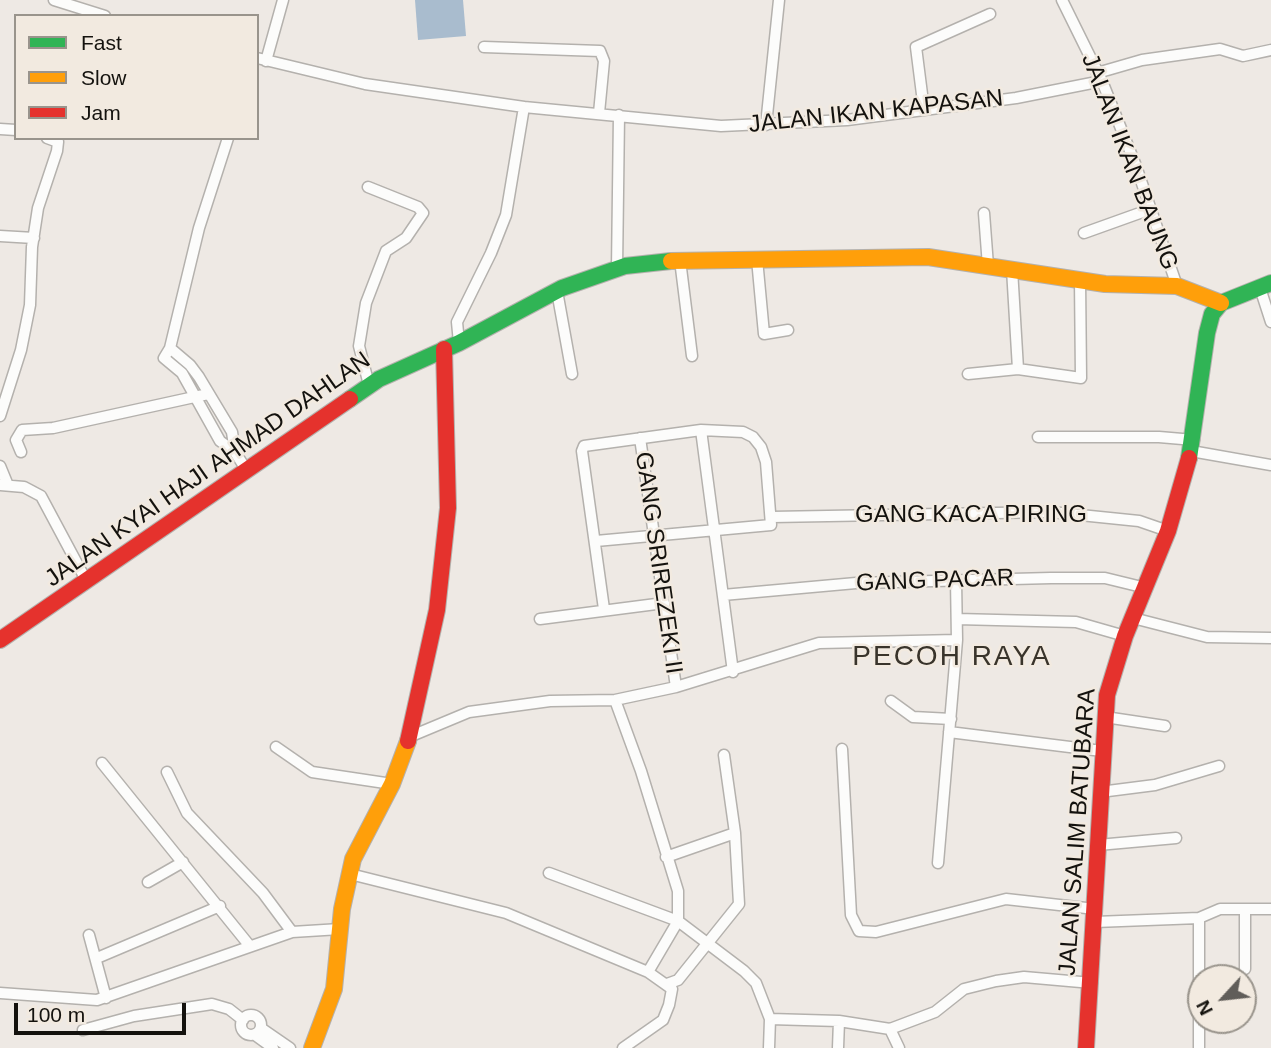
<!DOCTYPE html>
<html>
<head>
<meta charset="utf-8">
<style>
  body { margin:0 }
  #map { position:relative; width:1271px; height:1048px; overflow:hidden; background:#eee9e4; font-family:Arial,sans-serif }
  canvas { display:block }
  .legend { position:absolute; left:14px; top:14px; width:245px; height:126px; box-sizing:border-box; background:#f2eae0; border:2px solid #99948c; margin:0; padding:9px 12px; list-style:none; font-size:21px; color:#14120e }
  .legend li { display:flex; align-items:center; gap:14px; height:35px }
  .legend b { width:35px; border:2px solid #99948c }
  .north { position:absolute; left:1187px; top:964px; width:70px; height:70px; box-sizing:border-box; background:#f2eae0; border:2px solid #99948c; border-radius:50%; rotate:243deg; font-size:19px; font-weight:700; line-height:28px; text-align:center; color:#14120e }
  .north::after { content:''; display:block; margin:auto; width:24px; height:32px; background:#605d59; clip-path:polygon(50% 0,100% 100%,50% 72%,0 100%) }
  .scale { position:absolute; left:14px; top:1003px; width:172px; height:32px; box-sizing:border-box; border:4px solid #14120e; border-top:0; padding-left:9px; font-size:21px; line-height:24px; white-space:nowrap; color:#14120e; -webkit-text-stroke:5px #f2eae0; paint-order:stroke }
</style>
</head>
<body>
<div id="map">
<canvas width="1271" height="1048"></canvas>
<ul class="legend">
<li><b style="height:9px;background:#30b455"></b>Fast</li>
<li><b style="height:9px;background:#ff9f0a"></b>Slow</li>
<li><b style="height:9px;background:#e5322d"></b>Jam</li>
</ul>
<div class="north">N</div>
<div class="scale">100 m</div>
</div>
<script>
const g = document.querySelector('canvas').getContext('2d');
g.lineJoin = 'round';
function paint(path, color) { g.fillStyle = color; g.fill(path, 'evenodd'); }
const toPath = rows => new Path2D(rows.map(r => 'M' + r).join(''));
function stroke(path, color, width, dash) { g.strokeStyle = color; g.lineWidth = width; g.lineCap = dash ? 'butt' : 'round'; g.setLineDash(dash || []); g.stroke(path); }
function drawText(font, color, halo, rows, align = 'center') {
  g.font = font + ' Arial,sans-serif'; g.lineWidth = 5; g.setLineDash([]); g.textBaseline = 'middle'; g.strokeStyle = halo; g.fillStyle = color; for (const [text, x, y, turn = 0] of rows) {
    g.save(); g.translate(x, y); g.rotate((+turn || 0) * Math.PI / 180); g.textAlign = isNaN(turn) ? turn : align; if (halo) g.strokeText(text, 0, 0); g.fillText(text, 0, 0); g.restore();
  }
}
paint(toPath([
  [415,0,463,0,466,36,418,40]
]), '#a9bcce');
const street = toPath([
  [54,0,105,16],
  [1062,0,1102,81,1136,166,1177,286],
  [484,47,600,51,604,61,599,113],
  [257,58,365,84,524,107,721,126,847,120,1016,98,1102,81],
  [266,61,283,0],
  [1097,73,1142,60,1220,49,1243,56,1271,50],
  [924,110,916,47,990,14],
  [766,125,779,0],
  [0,129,16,130],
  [228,138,199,228,170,348,164,358,182,373,220,441,235,452,247,471],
  [368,187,418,207,423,213,406,238,386,251,366,303,359,346,369,385],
  [984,213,988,266],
  [1084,233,1151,209],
  [0,236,34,238],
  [757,259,764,334,788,330],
  [680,260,692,356],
  [617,269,619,115],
  [1012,269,1018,369],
  [1260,288,1271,322],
  [557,291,572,374],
  [459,343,457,322,491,253,506,215,524,107],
  [170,348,190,365,199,377,232,432,235,452],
  [968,374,1018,369,1081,378,1080,280],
  [0,416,21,350,30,305,32,247,38,208,57,151,58,142,47,138],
  [701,430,733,672],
  [1038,437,1159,437,1194,440],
  [640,438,676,687],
  [1191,451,1271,465],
  [21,452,16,440,22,430,53,428,208,394],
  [0,466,7,483],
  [0,485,24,487,41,496,87,582],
  [772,517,1051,512,1139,521,1168,531],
  [596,541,771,525,766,462,761,447,753,437,743,432,701,430,584,446,582,451,604,609],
  [723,595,856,583,1051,578,1105,578,1146,588],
  [1133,618,1207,637,1271,638],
  [540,619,664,603],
  [957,619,1076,622,1125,636],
  [615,700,641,771,678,891,678,921,648,972],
  [891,701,913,717,951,719],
  [1105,717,1165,726],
  [949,732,1102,751],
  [409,737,469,712,550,701,615,700,676,687,819,643,957,640,956,580],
  [276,747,312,772,392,784],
  [842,749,851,915,859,931,876,932,1006,899,1095,909],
  [724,755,735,833],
  [102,763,249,945],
  [167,772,187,813,263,893,292,932],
  [1100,792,1155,785,1219,766],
  [1098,845,1176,838],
  [666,857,735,833,739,904,678,980,667,984],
  [938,863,957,640],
  [549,873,678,921,744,971,756,983,770,1019,769,1048],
  [350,874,506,913,648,972,672,989,669,1005,663,1020,623,1048],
  [148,882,183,862],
  [1245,909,1245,969],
  [1199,918,1199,1048],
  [1095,922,1199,918,1220,909,1271,909],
  [89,935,106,998],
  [97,958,220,906],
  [0,993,97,1000,292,932,340,929],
  '241 1025a10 10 0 1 1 20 0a10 10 0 1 1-20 0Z',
  [770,1019,839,1021,890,1029,935,1012,964,989,996,981,1024,977,1092,983],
  [261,1028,290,1048],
  [890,1029,899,1048],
  [83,1030,134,1016,212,1004,229,1009,243,1020],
  [255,1035,273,1048],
  [838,1048,839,1021]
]);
const fast = toPath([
  [1221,303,1271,283],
  [350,399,379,379,459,343,562,288,625,266,671,261],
  [1189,458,1207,333,1212,314,1221,303]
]);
const slow = toPath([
  [671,261,928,257,1105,284,1177,286,1221,303],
  [312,1048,334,989,342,909,353,859,392,784,408,741]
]);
const jam = toPath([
  [0,640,350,399],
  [408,741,437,610,448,508,444,349],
  [1086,1048,1107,695,1125,636,1168,531,1189,458]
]);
stroke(street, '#b4b1ad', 13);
stroke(fast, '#b4b1ad', 18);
stroke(slow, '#b4b1ad', 18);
stroke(jam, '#b4b1ad', 18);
stroke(street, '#fcfcfb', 10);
stroke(fast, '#30b455', 16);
stroke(slow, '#ff9f0a', 16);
stroke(jam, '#e5322d', 16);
drawText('24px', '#14120e', '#f2eae0', [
  ["JALAN IKAN KAPASAN",876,112,-6],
  ["JALAN IKAN BAUNG",1129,162,69],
  ["JALAN KYAI HAJI AHMAD DAHLAN",208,470,-35],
  ["GANG KACA PIRING",971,515],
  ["GANG SRIREZEKI II",658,563,82],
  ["GANG PACAR",935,581,-2],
  ["JALAN SALIM BATUBARA",1078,832,-86]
]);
g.letterSpacing = '2px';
drawText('28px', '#39342b', '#f2eae0', [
  ["PECOH RAYA",952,657]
]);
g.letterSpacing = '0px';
</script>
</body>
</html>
